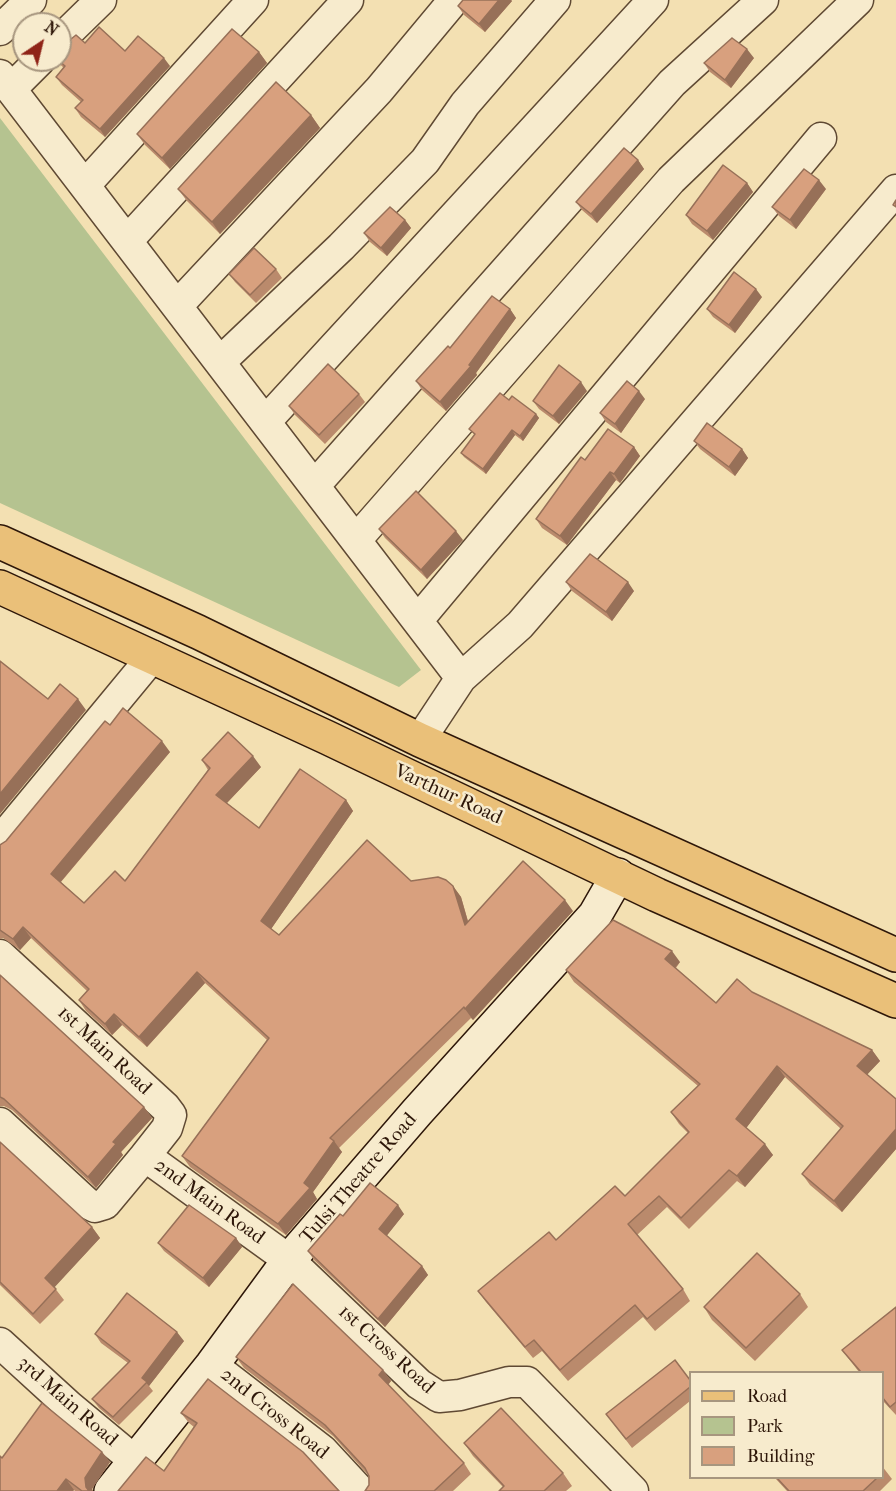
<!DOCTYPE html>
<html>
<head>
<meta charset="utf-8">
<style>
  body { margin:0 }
  #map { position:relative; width:896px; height:1491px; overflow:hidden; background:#f3e0b2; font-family:"IM FELL French Canon",serif }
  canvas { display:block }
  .legend { position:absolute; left:689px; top:1371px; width:195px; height:108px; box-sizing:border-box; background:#f7ebcd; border:2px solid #a7967f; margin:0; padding:8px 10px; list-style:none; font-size:18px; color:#2e1709 }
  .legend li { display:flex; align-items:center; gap:12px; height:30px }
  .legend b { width:30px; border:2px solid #a7967f }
  .north { position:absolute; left:12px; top:12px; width:60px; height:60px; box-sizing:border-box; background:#f7ebcd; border:2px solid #a7967f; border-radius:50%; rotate:35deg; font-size:16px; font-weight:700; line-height:24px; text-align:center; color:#2e1709 }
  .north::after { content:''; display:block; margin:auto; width:21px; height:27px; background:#8f2418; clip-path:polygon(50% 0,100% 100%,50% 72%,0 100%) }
</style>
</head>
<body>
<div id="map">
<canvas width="896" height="1491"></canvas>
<ul class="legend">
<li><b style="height:8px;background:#eac079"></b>Road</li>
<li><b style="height:16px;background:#b5c390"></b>Park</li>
<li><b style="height:16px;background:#d8a07e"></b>Building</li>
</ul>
<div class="north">N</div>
</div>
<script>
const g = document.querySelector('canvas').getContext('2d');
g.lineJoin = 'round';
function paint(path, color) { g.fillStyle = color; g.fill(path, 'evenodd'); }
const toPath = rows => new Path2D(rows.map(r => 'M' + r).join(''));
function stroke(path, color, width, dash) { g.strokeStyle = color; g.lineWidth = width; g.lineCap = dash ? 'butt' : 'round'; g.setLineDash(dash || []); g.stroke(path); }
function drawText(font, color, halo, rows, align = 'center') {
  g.font = font + ' "IM FELL French Canon",serif'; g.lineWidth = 5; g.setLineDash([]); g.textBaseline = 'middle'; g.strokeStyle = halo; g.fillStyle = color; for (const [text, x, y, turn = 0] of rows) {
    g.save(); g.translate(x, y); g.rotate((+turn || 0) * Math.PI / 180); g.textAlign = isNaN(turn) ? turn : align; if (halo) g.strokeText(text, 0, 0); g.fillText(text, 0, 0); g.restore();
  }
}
paint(toPath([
  [0,118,421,670,399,687,0,503]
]), '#b5c390');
const street = toPath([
  [0,30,31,0],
  [60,40,101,0],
  [0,75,461,678,420,740],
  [11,89,40,60],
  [86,184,253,0],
  [128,240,348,0],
  [177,306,379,90,454,0],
  [220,362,341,247,425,161,465,104,555,0],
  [266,421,653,0],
  [316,484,672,83,763,0],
  [356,540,671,180,858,0],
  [418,620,821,138],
  [461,678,520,625,896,190],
  [0,841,153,656],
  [0,955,165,1107,171,1115,167,1128,145,1156],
  [0,1123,87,1203,95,1207,105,1204,145,1156,289,1260,419,1384,439,1397,460,1395,509,1382,527,1382,633,1491],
  [0,1343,69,1406,135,1461],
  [212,1365,322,1450,360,1491]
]);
const secondary = toPath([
  [111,1491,212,1365,289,1260,417,1112,595,915,618,875]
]);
const primary = toPath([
  [0,542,198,632,420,740,896,955],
  [0,587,326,737,657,895,896,1001]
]);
stroke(street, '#5f4933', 33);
stroke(secondary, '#2e1709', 36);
stroke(primary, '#2e1709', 36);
stroke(street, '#f7ebcd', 30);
stroke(secondary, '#f7ebcd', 33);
stroke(primary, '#eac079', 33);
paint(toPath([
  [463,0,511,0,512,1,485,32,464,15,458,6],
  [85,43,125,51,170,66,105,137,81,117,75,108,81,102,62,85,56,77,64,68,55,60,60,60],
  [259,52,267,63,170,169,145,145,137,134],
  [754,58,731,88,710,72,704,63],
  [311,115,320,128,220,234,187,201,178,189],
  [638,160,644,169,597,223,582,210,576,202],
  [747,183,753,192,713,240,692,224,686,215],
  [826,189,796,229,779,216,772,207],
  [405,220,411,228,387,256,370,242,364,233],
  [276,269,282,278,256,303,235,282,229,274],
  [762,297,735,333,713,317,707,309],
  [510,309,516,318,476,373,477,375,446,411,422,390,416,381,450,348],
  [587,391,559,424,539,409,533,401],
  [359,394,365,402,325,444,295,415,289,406],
  [645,399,621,433,606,422,600,413],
  [509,400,536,414,539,418,523,441,515,435,486,474,464,457,461,453,475,435,469,429],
  [694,441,742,449,748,458,735,476,700,449],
  [634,447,640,456,620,483,616,480,567,545,542,528,536,519,585,460],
  [379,529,463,540,427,579,385,538],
  [566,582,634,591,612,621,572,591],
  [110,725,170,752,61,882,84,903,125,881,208,770,202,760,261,767,227,803,259,828,346,800,353,811,271,929,279,935,411,881,453,886,461,897,468,921,573,911,473,1020,471,1018,339,1148,342,1152,313,1192,317,1199,286,1235,190,1167,182,1156,267,1040,205,983,147,1047,122,1025,112,1035,86,1011,79,1000,87,991,31,938,20,950,3,938,0,939,0,845,6,841],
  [680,962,676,968,716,1003,752,992,872,1050,880,1061,867,1074,896,1099,896,1149,842,1212,810,1185,802,1174,841,1129,785,1077,746,1128,773,1155,745,1187,737,1181,689,1229,667,1207,637,1235,683,1289,690,1301,655,1331,643,1317,568,1381,542,1351,533,1358,486,1302,478,1291,556,1240,625,1196,688,1133,679,1124,671,1112,698,1086,574,982,566,970],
  [0,975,144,1107,152,1118,121,1152,123,1155,96,1188,12,1110,4,1106,0,1106],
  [0,1142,92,1227,100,1238,54,1287,64,1300,40,1324,0,1285],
  [404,1214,386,1236,422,1266,428,1275,385,1327,314,1260,308,1251,343,1216],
  [236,1238,242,1247,209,1287,164,1251,158,1243],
  [800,1294,808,1307,755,1361,712,1320,704,1307],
  [896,1307,896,1415,882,1400,882,1372,859,1372,842,1350],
  [95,1334,184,1341,149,1386,153,1391,119,1425,99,1408,92,1399,128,1363,101,1343],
  [236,1357,383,1370,391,1381,388,1385,464,1463,471,1474,453,1491,365,1491,369,1485,368,1475,333,1436,244,1368],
  [690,1380,690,1401,632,1448,606,1414],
  [181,1413,339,1491,164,1471,194,1427,189,1423],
  [464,1443,563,1473,572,1486,566,1491,499,1491,503,1487,473,1456],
  [102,1452,110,1462,92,1489,93,1491,75,1491,74,1490,73,1491,0,1491,2,1458],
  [882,1466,892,1479,880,1491,787,1491,775,1478,882,1478]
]), '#ba8a6c');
paint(toPath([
  [499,0,511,0,512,1,485,32,479,24],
  [747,49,754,58,731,88,725,80],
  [259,52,267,63,170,169,162,158],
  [164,58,170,66,105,137,100,129],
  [311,115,320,128,220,234,212,222],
  [638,160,644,169,597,223,591,214],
  [819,180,826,189,796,229,790,220],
  [747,183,753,192,713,240,707,231],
  [405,220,411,228,387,256,381,248],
  [756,289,762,297,735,333,729,325],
  [510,309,516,318,476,373,477,375,446,411,440,402,469,365],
  [581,382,587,391,559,424,553,416],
  [639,391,645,399,621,433,615,424],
  [536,414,539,418,523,441,520,436],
  [512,430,515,435,486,474,483,469],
  [634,447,640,456,620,483,614,474],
  [742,449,748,458,735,476,729,467],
  [610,472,616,480,567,545,560,536],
  [456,531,463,540,427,579,421,570],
  [628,582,634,591,612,621,606,612],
  [78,699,86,710,0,814,0,794],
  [162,741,170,752,58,885,51,874],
  [253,756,261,767,224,806,216,795],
  [346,800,353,811,269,932,261,921],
  [453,886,461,897,472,936,465,925],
  [565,900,573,911,473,1020,465,1009],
  [23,927,31,938,20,950,13,939],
  [672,951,680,962,673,970,665,959],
  [197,972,205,983,147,1047,139,1037],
  [114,1014,122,1025,112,1035,105,1024],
  [872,1050,880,1061,865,1077,857,1066],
  [777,1066,785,1077,744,1131,736,1119],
  [144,1107,152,1118,121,1152,123,1155,96,1188,88,1177,113,1142],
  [896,1129,896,1149,842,1212,834,1201],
  [334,1141,342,1152,313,1192,317,1199,286,1235,278,1224,304,1183],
  [765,1144,773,1155,745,1187,737,1176],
  [398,1205,404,1214,385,1238,379,1229],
  [92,1227,100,1238,53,1289,45,1278],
  [236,1238,242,1247,209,1287,203,1278],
  [422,1266,428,1275,385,1327,378,1319],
  [177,1332,184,1341,149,1386,142,1378],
  [383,1370,391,1381,387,1386,379,1375],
  [102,1452,110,1462,92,1489,93,1491,89,1491,86,1487,85,1478],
  [66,1479,74,1490,73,1491,57,1491]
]), '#977058');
const building = toPath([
  [463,0,499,0,479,24,458,6,463,0],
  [99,27,125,51,138,36,164,58,100,129,75,108,83,100,56,77,65,66,58,60,60,60,60,48,76,35,85,43,99,27],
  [232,29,259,52,162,158,137,134,232,29],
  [732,38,747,49,725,80,704,63,732,38],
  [276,82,311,115,212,222,178,189,276,82],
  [624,148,638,160,591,214,576,202,624,148],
  [723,165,747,183,707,231,686,215,723,165],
  [804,169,819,180,790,220,772,207,804,169],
  [896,200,896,207,893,205,896,200],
  [390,207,405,220,381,248,364,233,390,207],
  [254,248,276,269,250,295,229,274,254,248],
  [734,272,756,289,729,325,707,309,734,272],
  [492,296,510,309,469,365,471,366,440,402,416,381,448,346,450,348,492,296],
  [328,364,359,394,319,435,289,406,328,364],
  [559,365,581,382,553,416,533,401,559,365],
  [627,381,639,391,615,424,600,413,627,381],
  [500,393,509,400,512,396,536,414,520,436,512,430,483,469,461,453,475,434,469,429,500,393],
  [707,423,742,449,729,467,694,441,707,423],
  [608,429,634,447,614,474,610,472,560,536,536,519,581,457,585,460,608,429],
  [416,491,456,531,421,570,379,529,416,491],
  [590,554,628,582,606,612,566,582,590,554],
  [0,661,48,699,60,684,78,699,0,794,0,661],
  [123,708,162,741,51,874,84,903,115,871,125,881,210,768,202,760,228,732,253,756,216,795,259,828,300,769,346,800,261,921,279,935,367,840,411,881,438,877,446,880,453,886,465,925,523,861,565,900,465,1009,464,1007,330,1138,334,1141,304,1183,310,1188,278,1224,182,1156,269,1038,197,972,139,1037,114,1014,105,1024,79,1000,89,989,23,927,13,939,0,930,0,845,6,841,105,721,110,725,123,708],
  [613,920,672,951,665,959,716,1003,737,979,752,992,872,1050,857,1066,896,1099,896,1129,834,1201,802,1174,843,1126,777,1066,736,1119,765,1144,737,1176,729,1170,681,1218,659,1196,628,1224,683,1289,647,1319,635,1305,560,1370,534,1340,525,1347,478,1291,549,1232,556,1240,615,1186,625,1196,689,1132,671,1112,700,1084,566,970,613,920],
  [0,975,144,1107,113,1142,116,1144,88,1177,4,1099,0,1097,0,975],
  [0,1142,92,1227,45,1278,56,1289,33,1314,0,1282,0,1142],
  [370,1183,398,1205,379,1229,422,1266,378,1319,308,1251,340,1214,343,1216,370,1183],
  [189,1205,236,1238,203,1278,158,1243,189,1205],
  [757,1253,800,1294,746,1348,704,1307,757,1253],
  [293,1284,383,1370,379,1375,464,1463,434,1491,365,1491,369,1485,369,1476,365,1468,325,1425,236,1357,293,1284],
  [127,1293,177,1332,142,1378,147,1382,113,1417,92,1399,130,1361,95,1334,127,1293],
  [896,1307,896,1402,890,1407,882,1397,882,1372,861,1372,842,1350,896,1307],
  [675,1360,690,1380,690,1387,626,1439,606,1414,675,1360],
  [208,1379,303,1452,339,1491,118,1491,146,1457,164,1471,197,1423,181,1413,208,1379],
  [42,1403,102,1452,85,1478,86,1487,89,1491,82,1491,66,1479,57,1491,0,1491,0,1456,2,1458,42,1403],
  [501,1408,563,1473,544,1491,499,1491,504,1486,464,1443,501,1408],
  [777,1478,877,1478,863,1491,789,1491,777,1478]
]);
paint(building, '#d8a07e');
stroke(building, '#977058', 1.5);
drawText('20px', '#2e1709', '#f7ebcd', [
  ["Varthur Road",448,795,25],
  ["1st Main Road",104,1051,43],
  ["Tulsi Theatre Road",359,1179,-49],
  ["2nd Main Road",209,1202,36],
  ["1st Cross Road",386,1350,42],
  ["3rd Main Road",67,1402,41],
  ["2nd Cross Road",274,1414,39]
]);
</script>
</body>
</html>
